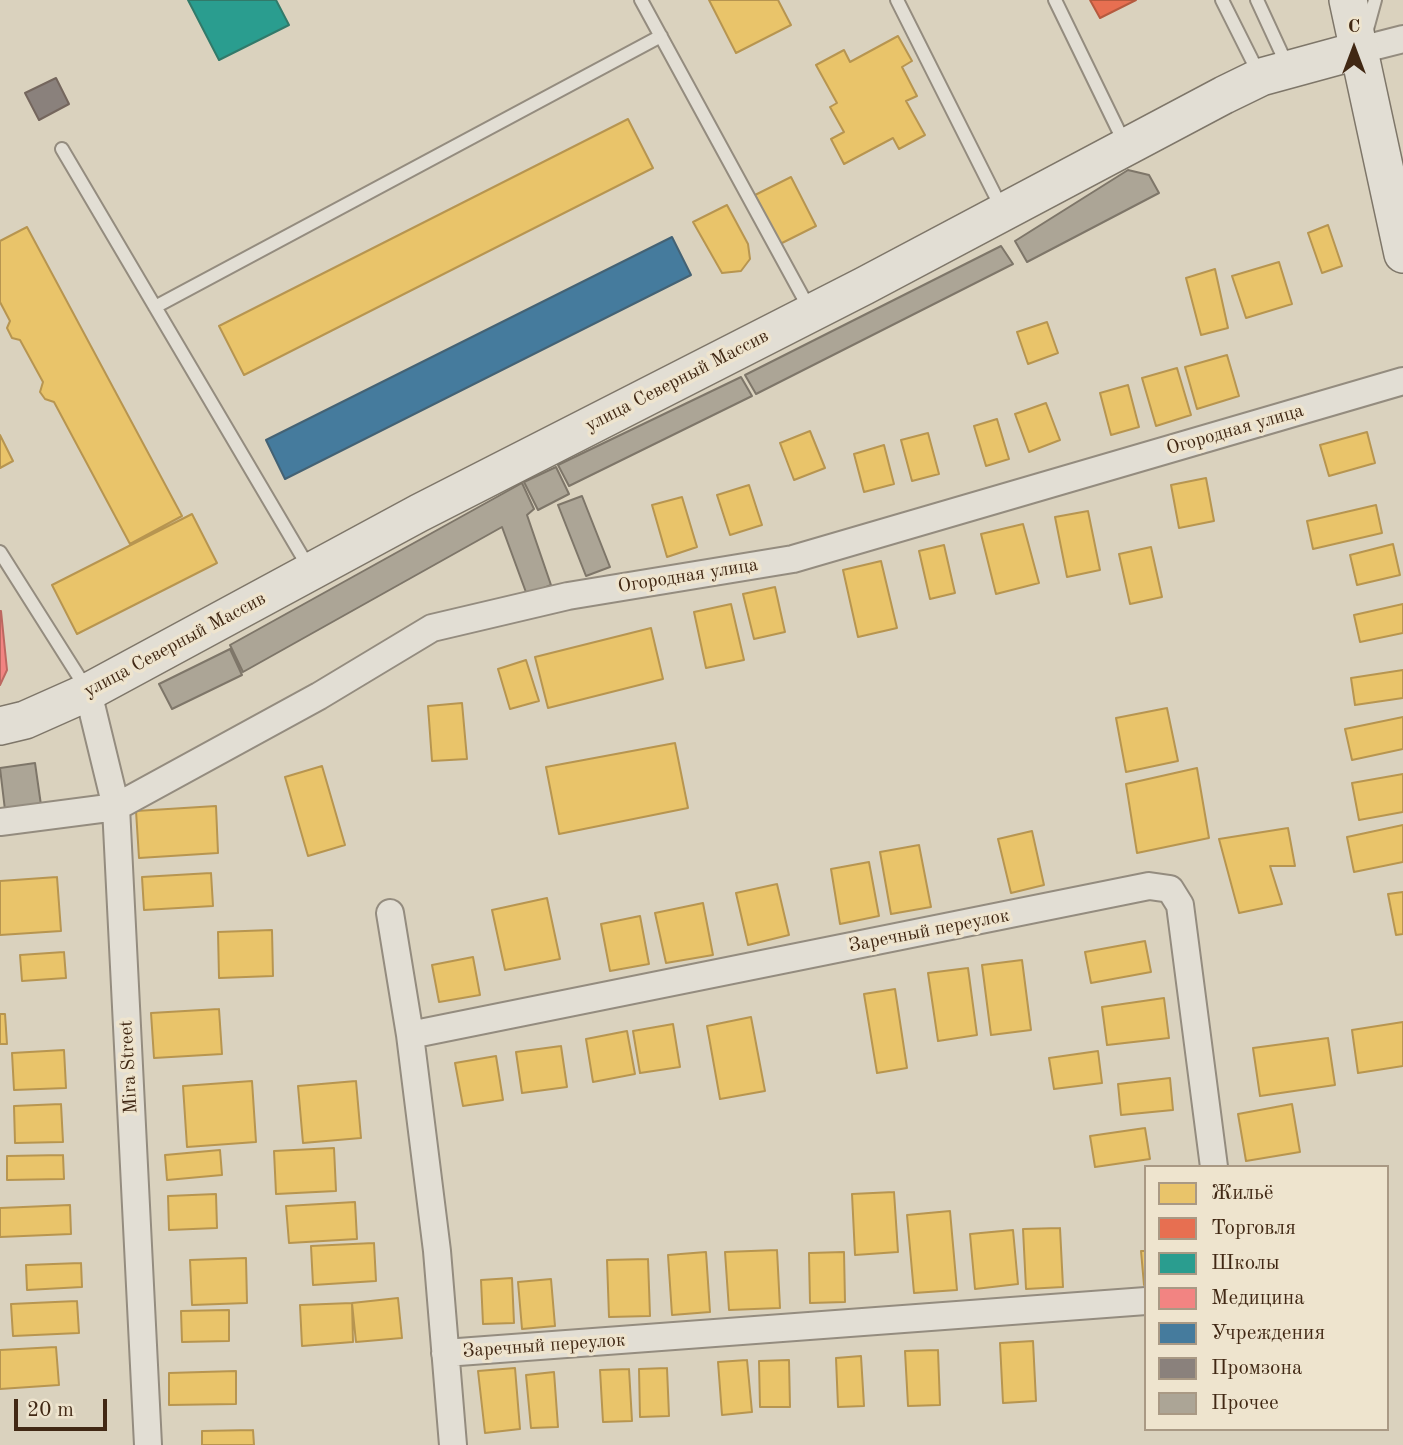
<!DOCTYPE html>
<html>
<head>
<meta charset="utf-8">
<style>
  body { margin:0 }
  #map { position:relative; width:1403px; height:1445px; overflow:hidden; background:#dad2be; font-family:"Old Standard TT",serif }
  canvas { display:block }
  .legend { position:absolute; left:1144px; top:1165px; width:245px; height:266px; box-sizing:border-box; background:#eee4ce; border:2px solid #a99984; margin:0; padding:9px 12px; list-style:none; font-size:21px; color:#412814 }
  .legend li { display:flex; align-items:center; gap:14px; height:35px }
  .legend b { width:35px; border:2px solid #a99984 }
  .north { position:absolute; left:1319px; top:14px; width:70px; height:70px; -webkit-text-stroke:5px #eee4ce; paint-order:stroke; rotate:0deg; font-size:19px; font-weight:700; line-height:28px; text-align:center; color:#412814 }
  .north::after { content:''; display:block; margin:auto; width:24px; height:32px; background:#412814; clip-path:polygon(50% 0,100% 100%,50% 72%,0 100%) }
  .scale { position:absolute; left:14px; top:1399px; width:93px; height:32px; box-sizing:border-box; border:4px solid #412814; border-top:0; padding-left:9px; font-size:21px; line-height:24px; white-space:nowrap; color:#412814; -webkit-text-stroke:5px #eee4ce; paint-order:stroke }
</style>
</head>
<body>
<div id="map">
<canvas width="1403" height="1445"></canvas>
<ul class="legend">
<li><b style="height:19px;background:#e9c46a"></b>Жильё</li>
<li><b style="height:19px;background:#e76f51"></b>Торговля</li>
<li><b style="height:19px;background:#2a9d8f"></b>Школы</li>
<li><b style="height:19px;background:#f28482"></b>Медицина</li>
<li><b style="height:19px;background:#457b9d"></b>Учреждения</li>
<li><b style="height:19px;background:#8a817c"></b>Промзона</li>
<li><b style="height:19px;background:#aca596"></b>Прочее</li>
</ul>
<div class="north">С</div>
<div class="scale">20 m</div>
</div>
<script>
const g = document.querySelector('canvas').getContext('2d');
g.lineJoin = 'round';
function paint(path, color) { g.fillStyle = color; g.fill(path, 'evenodd'); }
const toPath = rows => new Path2D(rows.map(r => 'M' + r).join(''));
function stroke(path, color, width, dash) { g.strokeStyle = color; g.lineWidth = width; g.lineCap = dash ? 'butt' : 'round'; g.setLineDash(dash || []); g.stroke(path); }
function drawText(font, color, halo, rows, align = 'center') {
  g.font = font + ' "Old Standard TT",serif'; g.lineWidth = 7; g.setLineDash([]); g.textBaseline = 'middle'; g.strokeStyle = halo; g.fillStyle = color; for (const [text, x, y, turn = 0] of rows) {
    g.save(); g.translate(x, y); g.rotate((+turn || 0) * Math.PI / 180); g.textAlign = isNaN(turn) ? turn : align; if (halo) g.strokeText(text, 0, 0); g.fillText(text, 0, 0); g.restore();
  }
}
const homes = toPath([
  [709,0,778,0,791,25,736,53,709,0],
  [898,36,912,61,902,67,917,96,906,101,925,135,899,149,893,138,844,164,831,139,844,132,830,107,837,103,816,65,844,50,850,62,898,36],
  [628,119,653,168,244,375,219,326,628,119],
  [791,177,816,226,780,244,755,195,791,177],
  [727,205,748,244,750,259,741,271,722,273,693,222,727,205],
  [1328,225,1342,266,1322,273,1308,233,1328,225],
  [27,227,182,516,130,544,54,402,45,399,40,392,43,382,20,340,12,338,7,328,10,321,0,302,0,241,27,227],
  [1279,262,1292,304,1246,318,1232,276,1279,262],
  [1215,269,1228,328,1201,335,1186,278,1215,269],
  [1047,322,1058,353,1028,364,1017,332,1047,322],
  [1227,355,1239,396,1197,409,1185,367,1227,355],
  [1177,368,1191,415,1156,426,1142,378,1177,368],
  [1128,385,1139,427,1111,435,1100,393,1128,385],
  [1046,403,1060,440,1029,452,1015,414,1046,403],
  [997,419,1009,459,986,466,974,426,997,419],
  [810,431,825,468,794,480,780,443,810,431],
  [1367,432,1375,463,1329,476,1320,445,1367,432],
  [928,433,939,474,912,481,901,440,928,433],
  [0,435,13,461,0,468,0,435],
  [884,445,894,484,864,492,854,454,884,445],
  [1206,478,1214,521,1179,528,1171,485,1206,478],
  [749,485,762,525,730,535,717,495,749,485],
  [682,497,697,547,667,557,652,505,682,497],
  [1376,505,1382,533,1313,549,1307,521,1376,505],
  [1088,511,1100,570,1067,577,1055,517,1088,511],
  [192,514,217,563,77,634,52,585,192,514],
  [1023,524,1039,583,996,594,981,534,1023,524],
  [1393,544,1400,575,1357,585,1350,555,1393,544],
  [944,545,955,593,930,599,919,551,944,545],
  [1151,547,1162,597,1130,604,1119,554,1151,547],
  [881,561,897,628,858,637,843,570,881,561],
  [775,587,785,632,754,639,743,594,775,587],
  [731,604,744,660,706,668,694,612,731,604],
  [1403,604,1403,633,1360,642,1354,615,1403,604],
  [651,628,663,679,548,708,535,657,651,628],
  [526,660,539,701,510,709,498,669,526,660],
  [1403,670,1403,698,1355,705,1351,678,1403,670],
  [462,703,467,759,432,761,428,706,462,703],
  [1167,708,1178,761,1126,772,1116,718,1167,708],
  [1403,717,1403,749,1352,760,1345,729,1403,717],
  [675,743,688,808,559,834,546,767,675,743],
  [322,766,345,845,308,856,285,777,322,766],
  [1197,768,1209,838,1137,853,1126,784,1197,768],
  [1403,774,1403,812,1359,820,1352,783,1403,774],
  [216,806,218,853,139,858,136,811,216,806],
  [1403,825,1403,862,1354,872,1347,837,1403,825],
  [1288,828,1295,866,1270,866,1282,904,1239,913,1219,839,1288,828],
  [1032,831,1044,885,1011,893,998,839,1032,831],
  [919,845,931,907,891,914,880,852,919,845],
  [869,862,879,916,840,924,831,869,869,862],
  [211,873,213,906,144,910,142,877,211,873],
  [57,877,61,931,0,935,0,881,57,877],
  [777,884,789,935,748,945,736,893,777,884],
  [1403,892,1403,934,1396,935,1388,894,1403,892],
  [547,898,560,959,505,970,492,910,547,898],
  [703,903,713,955,666,963,655,913,703,903],
  [640,916,649,964,610,971,601,924,640,916],
  [272,930,273,976,219,978,218,932,272,930],
  [1145,941,1151,972,1091,983,1085,952,1145,941],
  [64,952,66,978,22,981,20,955,64,952],
  [473,957,480,995,439,1002,432,965,473,957],
  [1022,960,1031,1030,991,1035,982,965,1022,960],
  [968,968,977,1035,938,1041,928,973,968,968],
  [895,989,907,1068,877,1073,864,994,895,989],
  [1164,998,1169,1038,1107,1045,1102,1007,1164,998],
  [219,1009,222,1054,154,1058,151,1013,219,1009],
  [0,1014,5,1014,7,1044,0,1044,0,1014],
  [751,1017,765,1091,720,1099,707,1026,751,1017],
  [1403,1022,1403,1066,1358,1073,1352,1030,1403,1022],
  [673,1024,680,1067,640,1073,633,1031,673,1024],
  [627,1031,635,1074,593,1082,586,1039,627,1031],
  [1328,1038,1335,1085,1260,1096,1253,1048,1328,1038],
  [561,1046,567,1087,522,1093,516,1052,561,1046],
  [64,1050,66,1088,14,1090,12,1053,64,1050],
  [1098,1051,1102,1083,1054,1089,1049,1058,1098,1051],
  [496,1056,503,1100,463,1106,455,1063,496,1056],
  [1170,1078,1173,1110,1121,1115,1118,1084,1170,1078],
  [252,1081,256,1142,187,1147,183,1086,252,1081],
  [356,1081,361,1138,303,1143,298,1086,356,1081],
  [61,1104,63,1142,15,1143,14,1106,61,1104],
  [1292,1104,1300,1152,1246,1161,1238,1114,1292,1104],
  [1145,1128,1150,1159,1095,1167,1090,1136,1145,1128],
  [334,1148,336,1191,276,1194,274,1151,334,1148],
  [220,1150,222,1175,167,1180,165,1155,220,1150],
  [63,1155,64,1179,7,1180,7,1156,63,1155],
  [894,1192,898,1252,855,1255,852,1194,894,1192],
  [216,1194,217,1228,169,1230,168,1196,216,1194],
  [355,1202,357,1239,289,1243,286,1206,355,1202],
  [70,1205,71,1234,0,1237,0,1208,70,1205],
  [950,1211,957,1290,914,1293,907,1215,950,1211],
  [1060,1228,1063,1287,1026,1289,1023,1229,1060,1228],
  [1013,1230,1018,1284,975,1289,970,1234,1013,1230],
  [374,1243,376,1281,313,1285,311,1246,374,1243],
  [777,1250,780,1308,729,1310,725,1252,777,1250],
  [1141,1251,1146,1251,1146,1285,1144,1285,1141,1251],
  [706,1252,710,1312,672,1315,668,1255,706,1252],
  [844,1252,845,1302,810,1303,809,1253,844,1252],
  [246,1258,247,1303,192,1305,190,1260,246,1258],
  [648,1259,650,1316,609,1317,607,1260,648,1259],
  [81,1263,82,1287,27,1290,26,1265,81,1263],
  [512,1278,514,1323,483,1324,481,1280,512,1278],
  [551,1279,555,1326,522,1329,518,1282,551,1279],
  [398,1298,402,1338,356,1342,352,1303,398,1298],
  [77,1301,79,1333,13,1336,11,1304,77,1301],
  [352,1303,353,1342,302,1346,300,1305,352,1303],
  [229,1310,229,1341,182,1342,181,1311,229,1310],
  [1033,1341,1036,1401,1003,1403,1000,1343,1033,1341],
  [56,1347,59,1385,0,1389,0,1350,56,1347],
  [938,1350,940,1405,908,1406,905,1351,938,1350],
  [861,1356,864,1406,838,1407,836,1358,861,1356],
  [747,1360,752,1412,722,1415,718,1362,747,1360],
  [789,1360,790,1407,760,1407,759,1361,789,1360],
  [515,1368,520,1429,485,1433,478,1371,515,1368],
  [667,1368,669,1416,640,1417,639,1369,667,1368],
  [629,1369,632,1421,603,1422,600,1370,629,1369],
  [236,1371,236,1404,169,1405,169,1373,236,1371],
  [554,1372,558,1427,531,1428,526,1375,554,1372],
  [253,1430,254,1445,202,1445,202,1431,253,1430]
]);
paint(homes, '#e9c46a');
stroke(homes, '#b79550', 2);
const shops = toPath([
  [1090,0,1136,0,1100,18,1090,0]
]);
paint(shops, '#e76f51');
stroke(shops, '#b55a3f', 2);
const schools = toPath([
  [188,0,276,0,289,25,219,60,188,0]
]);
paint(schools, '#2a9d8f');
stroke(schools, '#317a6a', 2);
const health = toPath([
  [1,611,7,670,0,685,0,611,1,611]
]);
paint(health, '#f28482');
stroke(health, '#bd6861', 2);
const public = toPath([
  [672,237,691,275,285,479,266,440,672,237]
]);
paint(public, '#457b9d');
stroke(public, '#446274', 2);
const industry = toPath([
  [56,78,69,104,39,120,25,93,56,78]
]);
paint(industry, '#8a817c');
stroke(industry, '#74665d', 2);
const building = toPath([
  [1128,170,1149,175,1159,193,1027,262,1015,241,1128,170],
  [1001,246,1013,264,756,394,745,375,1001,246],
  [741,377,752,396,569,486,558,465,741,377],
  [556,467,569,494,538,510,524,482,556,467],
  [522,483,534,509,527,515,551,585,527,595,502,527,243,672,230,645,522,483],
  [582,496,610,567,586,576,558,505,582,496],
  [230,649,242,675,172,709,159,684,230,649],
  [35,763,41,805,5,810,0,768,35,763]
]);
paint(building, '#aca596');
stroke(building, '#7e7669', 2);
const lane = toPath([
  [641,0,810,310],
  [897,0,1002,209],
  [1055,0,1125,144],
  [1222,0,1259,74],
  [1257,0,1287,65],
  [1366,33,1375,0],
  [62,149,309,568],
  [155,307,661,36],
  [0,552,86,688]
]);
const street = toPath([
  [1360,50,1403,39],
  [88,692,116,807,148,1445],
  [0,822,116,807,319,696,432,628,568,596,793,559,1403,381],
  [390,913,410,1035,437,1251,453,1445],
  [410,1035,1149,886,1170,889,1180,905,1214,1167],
  [445,1353,1146,1301]
]);
const secondary = toPath([
  [1348,0,1403,254],
  [0,726,25,720,88,692,419,513,864,286,1224,95,1261,77,1360,50]
]);
stroke(lane, '#948c7f', 16);
stroke(street, '#948c7f', 30);
stroke(secondary, '#7e7669', 40);
stroke(lane, '#e2ded4', 12);
stroke(street, '#e2ded4', 26);
stroke(secondary, '#e2ded4', 37);
drawText('19px', '#412814', '#eee4ce', [
  ["улица Северный Массив",677,381,-27],
  ["Огородная улица",1235,430,-16],
  ["Огородная улица",688,576,-9],
  ["улица Северный Массив",175,645,-28],
  ["Заречный переулок",929,931,-11],
  ["Mira Street",129,1067,-93],
  ["Заречный переулок",544,1346,-4]
]);
</script>
</body>
</html>
